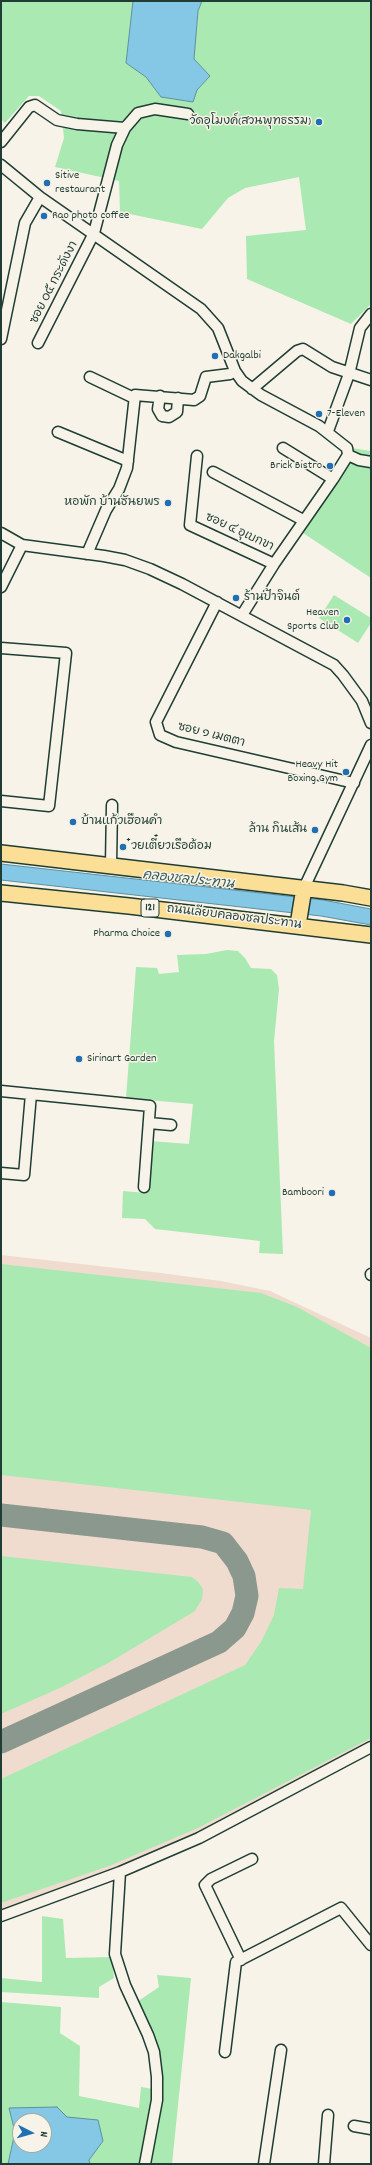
<!DOCTYPE html>
<html>
<head>
<meta charset="utf-8">
<style>
  body { margin:0 }
  #map { position:relative; width:372px; height:2165px; overflow:hidden; background:#f7f3e8; font-family:Dekko,sans-serif }
  canvas { display:block }
  .frame { position:absolute; inset:0; border:2px solid #1f3d34; pointer-events:none }
  .north { position:absolute; left:12px; top:2113px; width:40px; height:40px; box-sizing:border-box; background:#f7f3e8; border:1px solid #a1aaa0; border-radius:50%; rotate:96deg; font-size:11px; font-weight:700; line-height:16px; text-align:center; color:#1f3d34 }
  .north::after { content:''; display:block; margin:auto; width:14px; height:18px; background:#1f6fb2; clip-path:polygon(50% 0,100% 100%,50% 72%,0 100%) }
</style>
</head>
<body>
<div id="map">
<canvas width="372" height="2165"></canvas>
<div class="frame"></div>
<div class="north">N</div>
</div>
<script>
const g = document.querySelector('canvas').getContext('2d');
g.lineJoin = 'round';
function paint(path, color) { g.fillStyle = color; g.fill(path, 'evenodd'); }
const toPath = rows => new Path2D(rows.map(r => 'M' + r).join(''));
function stroke(path, color, width, dash) { g.strokeStyle = color; g.lineWidth = width; g.lineCap = dash ? 'butt' : 'round'; g.setLineDash(dash || []); g.stroke(path); }
function drawText(font, color, halo, rows, align = 'center') {
  g.font = font + ' Dekko,"Playpen Sans Thai",sans-serif'; g.lineWidth = 3; g.setLineDash([]); g.textBaseline = 'middle'; g.strokeStyle = halo; g.fillStyle = color; for (const [text, x, y, turn = 0] of rows) {
    g.save(); g.translate(x, y); g.rotate((+turn || 0) * Math.PI / 180); g.textAlign = isNaN(turn) ? turn : align; if (halo) g.strokeText(text, 0, 0); g.fillText(text, 0, 0); g.restore();
  }
}
paint(toPath([
  [1,1255,161,1273,221,1281,270,1291,371,1338,371,1742,199,1834,69,1887,1,1911]
]), '#f0dccf');
paint(toPath([
  [1,1,133,1,126,63,146,77,161,97,193,102,197,90,210,76,194,59,198,11,202,1,371,1,371,304,351,324,247,279,246,236,306,230,299,177,245,188,228,198,202,229,120,212,119,181,55,167,64,138,61,111,39,96,29,96,5,123,1,119],
  [352,448,371,451,371,578,303,533,343,471],
  [334,595,371,618,371,623,358,643,319,618],
  [227,950,238,951,245,958,251,968,271,969,277,975,279,989,274,1041,283,1254,259,1253,260,1241,155,1229,145,1219,122,1218,123,1191,146,1193,150,1141,189,1144,193,1104,126,1098,136,967,157,968,159,974,179,972,177,955,206,954],
  [1,1264,261,1293,297,1307,371,1348,371,1738,198,1828,109,1866,1,1903,1,1779,245,1665,261,1642,274,1615,279,1588,303,1589,311,1510,1,1475],
  [1,1556,192,1577,198,1582,203,1589,202,1599,195,1611,110,1662,62,1687,1,1714],
  [42,1916,63,1919,66,1958,112,1957,114,1978,99,1987,99,1998,1,1992,1,1978,42,1982],
  [157,1975,191,1978,172,2164,147,2164,160,2096,137,2002,159,1987],
  [1,2002,61,2007,60,2033,80,2046,79,2096,139,2108,141,2087,153,2089,139,2164,90,2164,89,2160,103,2141,67,2117,9,2108,15,2132,8,2164,1,2164]
]), '#aae9b1');
const water = toPath([
  [133,1,202,1,198,11,194,59,210,76,197,90,193,102,161,97,146,77,126,63,133,1],
  [1,864,323,900,371,909,371,925,321,916,1,880,1,864],
  [57,2107,67,2117,98,2120,103,2141,89,2160,90,2164,8,2164,15,2132,9,2108,57,2107],
  [20,2121,44,2121,44,2145,20,2145,20,2121]
]);
paint(water, '#85c8e6');
stroke(water, '#5c909f', 1);
stroke(toPath([
  [1,1515,202,1537,223,1543,237,1561,244,1576,247,1596,243,1613,235,1628,219,1642,1,1742]
]), '#8b988e', 23);
const minor = toPath([
  [1,142,29,107,35,105,57,120,77,124,125,128],
  [1,165,40,197,201,309,218,328,235,371,242,381,261,395,319,426,347,448,348,455,333,479,274,564,242,615],
  [1,339,25,223,40,197],
  [38,343,94,233,117,145,125,128,138,113,155,109,188,114],
  [90,377,134,398],
  [252,389,297,351,303,349,332,367,371,380],
  [160,396,158,409,162,416,169,417,177,412,178,398],
  [328,431,349,374,360,328,371,314],
  [58,432,128,461],
  [283,448,333,479],
  [348,455,359,460,371,462],
  [197,456,190,525,274,564],
  [213,472,303,520],
  [1,533,22,545,104,556,125,560,150,569,182,584,334,665,343,675,362,701,371,723],
  [87,554,106,510,119,489,127,468,135,395,194,400,200,396,206,377,230,374,235,371],
  [1,587,22,545],
  [217,602,156,722,160,735,176,742,354,783],
  [1,648,66,653,49,806,1,801],
  [111,865,112,805],
  [304,888,371,745],
  [1,1091,150,1106,144,1187],
  [149,1123,171,1125],
  [1,1173,24,1175,31,1094],
  [371,1274,371,1275],
  [120,1872,115,1954,125,1985,148,2035,154,2052,157,2077,157,2100,145,2164],
  [1,1916,120,1872,199,1838,371,1747],
  [241,1960,205,1885,211,1879,252,1859],
  [225,2052,236,1962,341,1908,371,1945],
  [354,2126,371,2129],
  [264,2164,281,2050],
  [324,2164,328,2115]
]);
const primary = toPath([
  [1,853,343,893,371,898],
  [1,893,129,906,371,935],
  [298,925,304,888]
]);
stroke(minor, '#1f3d34', 13);
stroke(primary, '#1f3d34', 18);
stroke(minor, '#f7f3e8', 10);
stroke(primary, '#fbdf96', 15);
for (const [x, y, r, color] of [
  [319,122,4,"#1f6fb2"],
  [47,183,4,"#1f6fb2"],
  [44,216,4,"#1f6fb2"],
  [215,356,4,"#1f6fb2"],
  [319,414,4,"#1f6fb2"],
  [330,466,4,"#1f6fb2"],
  [168,503,4,"#1f6fb2"],
  [236,598,4,"#1f6fb2"],
  [347,620,4,"#1f6fb2"],
  [346,772,4,"#1f6fb2"],
  [73,822,4,"#1f6fb2"],
  [315,830,4,"#1f6fb2"],
  [123,847,4,"#1f6fb2"],
  [168,934,4,"#1f6fb2"],
  [79,1059,4,"#1f6fb2"],
  [332,1193,4,"#1f6fb2"]
]) { const dot = new Path2D(); dot.arc(x, y, r, 0, 2 * Math.PI); g.fillStyle = color; g.fill(dot); stroke(dot, '#f7f3e8', 1.5); }
for (const [x, y, w] of [
  [150,908,18]
]) { const box = new Path2D(); box.roundRect(x - w / 2, y - 9, w, 18, 3); g.fillStyle = '#f7f3e8'; g.fill(box); stroke(box, '#1f3d34', 1); }
drawText('bold 11px', '#1f3d34', null, [
  ["121",150,908]
]);
drawText('12px', '#1f3d34', '#f7f3e8', [
  ["วัดอุโมงค์(สวนพุทธรรม)",311,122],
  ["Sitive",55,176,"left"],
  ["restaurant",55,190,"left"],
  ["Rao photo coffee",52,216,"left"],
  ["Dakgalbi",223,356,"left"],
  ["7-Eleven",327,414,"left"],
  ["Brick Bistro",322,466],
  ["หอพัก บ้านธันยพร",160,503],
  ["ร้านป้าจินต์",244,598,"left"],
  ["Heaven",339,613],
  ["Sports Club",339,627],
  ["Heavy Hit",338,765],
  ["Boxing Gym",338,779],
  ["บ้านแก้วเฮือนคำ",81,822,"left"],
  ["ล้าน กินเส้น",307,830],
  ["๋วยเตี๋ยวเรือต้อม",131,847,"left"],
  ["Pharma Choice",160,934],
  ["Sirinart Garden",87,1059,"left"],
  ["Bamboori",324,1193]
], 'right');
drawText('12px', '#1f3d34', '#f7f3e8', [
  ["ซอย ๐๕ กระดังงา",55,283,-63],
  ["ซอย ๔ อุเบกขา",239,533,25],
  ["ซอย ๑ เมตตา",211,736,14],
  ["ถนนเลียบคลองชลประทาน",234,918,7]
]);
drawText('italic 13px', '#335958', '#f7f3e8', [
  ["คลองชลประทาน",188,881,6]
]);
</script>
</body>
</html>
